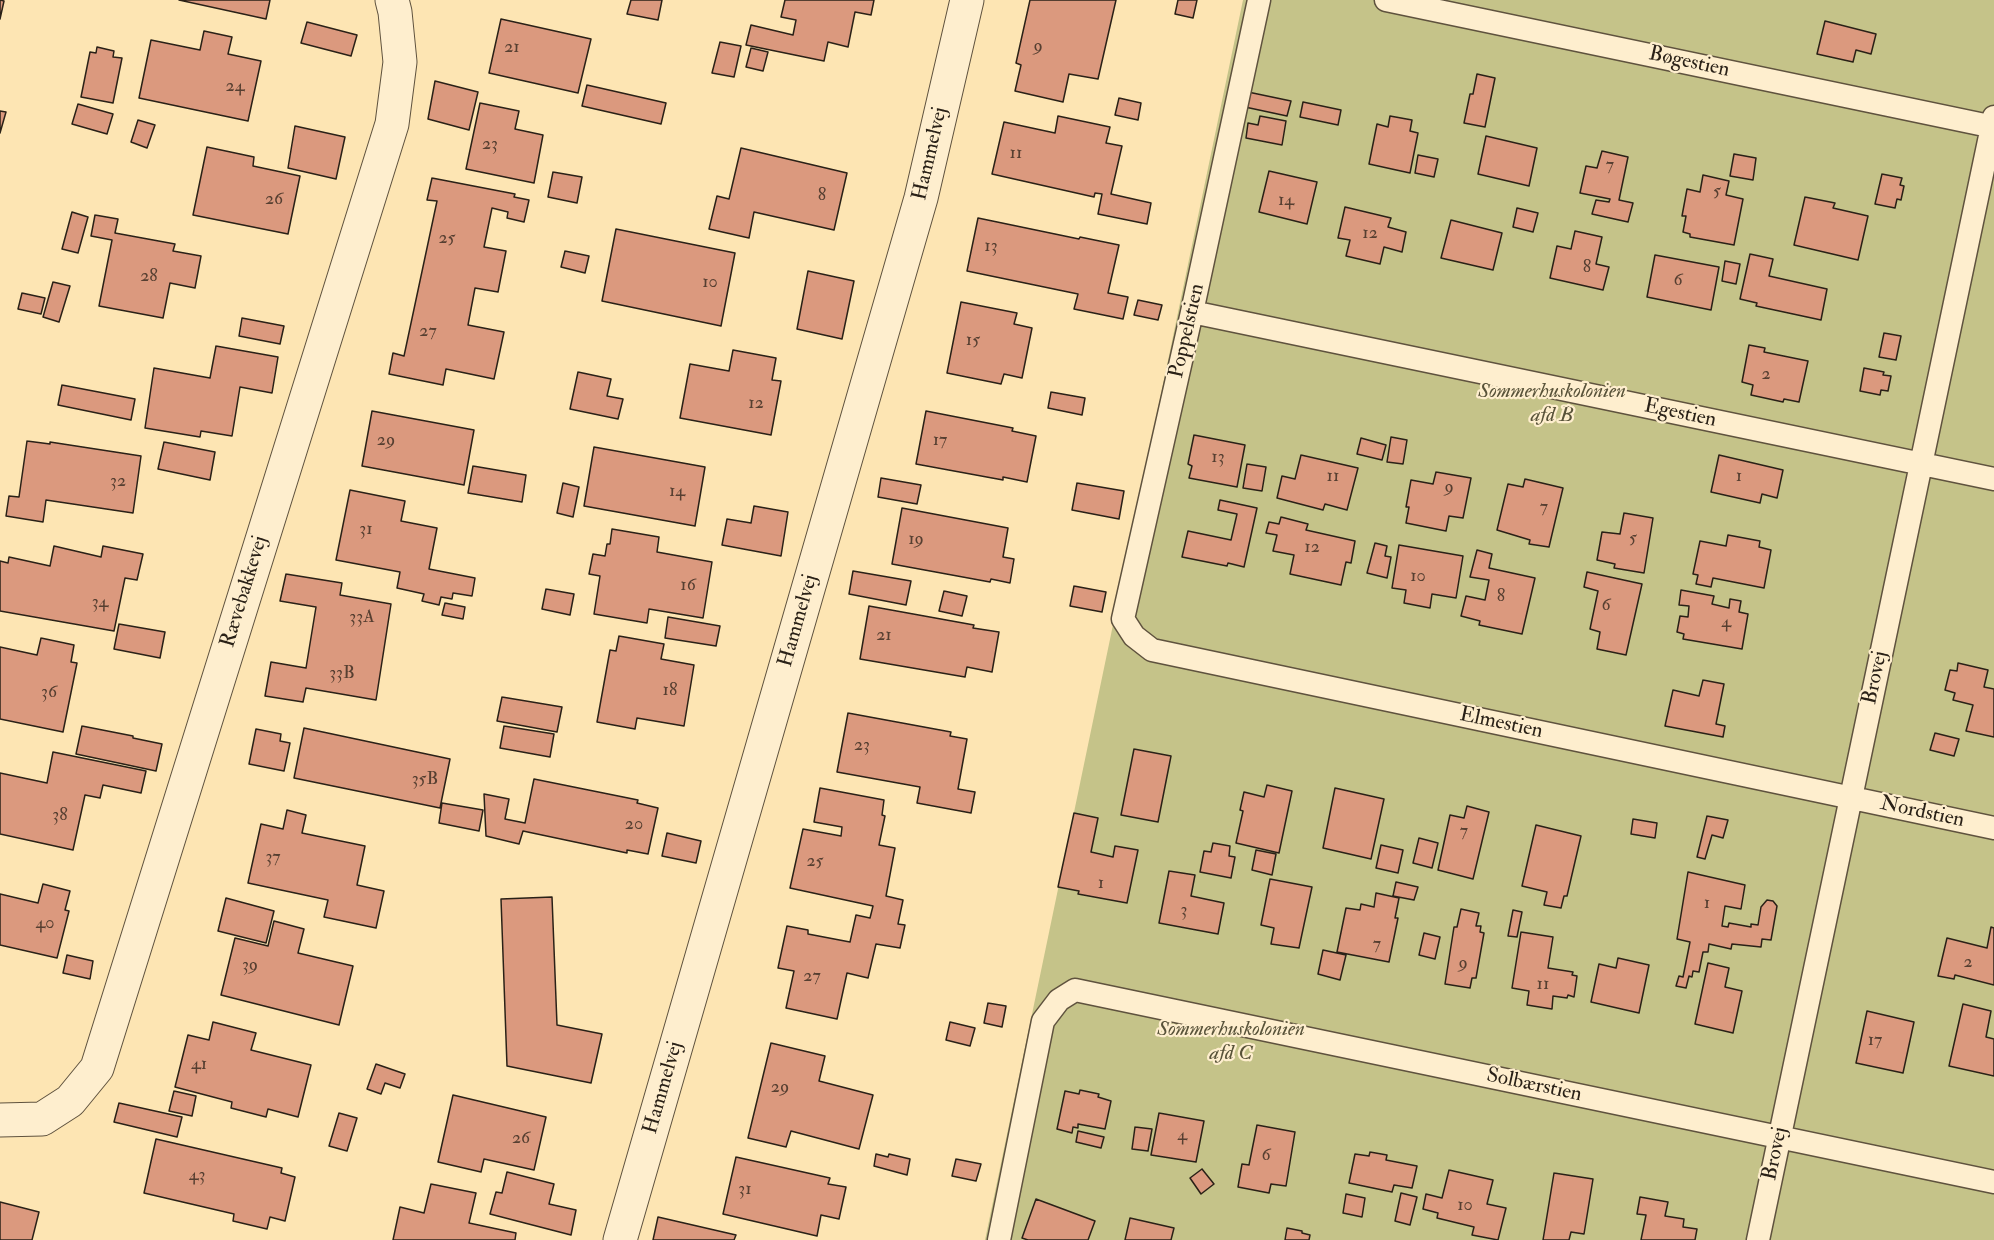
<!DOCTYPE html>
<html>
<head>
<meta charset="utf-8">
<style>
  body { margin:0 }
  canvas { display:block; background:#fde5b3 }
</style>
</head>
<body>
<canvas width="1994" height="1240"></canvas>
<script>
const g = document.querySelector('canvas').getContext('2d');
g.lineJoin = 'round';
function paint(path, color) { g.fillStyle = color; g.fill(path, 'evenodd'); }
const toPath = rows => new Path2D(rows.map(r => 'M' + r).join(''));
function stroke(path, color, width, dash) { g.strokeStyle = color; g.lineWidth = width; g.lineCap = dash ? 'butt' : 'round'; g.setLineDash(dash || []); g.stroke(path); }
function drawText(font, color, halo, rows, align = 'center') {
  g.font = font + ' "IM FELL Double Pica",serif'; g.lineWidth = 4.5; g.setLineDash([]); g.textBaseline = 'middle'; g.strokeStyle = halo; g.fillStyle = color; for (const [text, x, y, turn = 0] of rows) {
    g.save(); g.translate(x, y); g.rotate((+turn || 0) * Math.PI / 180); g.textAlign = isNaN(turn) ? turn : align; if (halo) g.strokeText(text, 0, 0); g.fillText(text, 0, 0); g.restore();
  }
}
paint(toPath([
  [1243,0,1994,0,1994,1240,985,1240]
]), '#c5c389');
const building = toPath([
  [0,0,4,1,0,19,0,0],
  [179,0,270,0,266,19,179,0],
  [631,0,662,0,658,20,627,14,631,0],
  [785,0,874,0,871,15,855,12,848,47,828,42,824,61,746,45,751,25,793,35,796,20,781,17,785,0],
  [1030,0,1116,0,1098,79,1069,74,1063,102,1015,91,1021,65,1016,63,1030,0],
  [1178,0,1197,0,1193,18,1175,14,1178,0],
  [501,19,591,39,578,93,489,73,501,19],
  [1825,21,1876,34,1871,54,1856,50,1853,62,1817,54,1825,21],
  [307,22,357,35,351,56,301,43,307,22],
  [204,31,232,37,228,54,261,61,248,121,139,98,151,40,200,50,204,31],
  [720,42,741,46,734,77,712,73,720,42],
  [97,47,114,51,113,57,122,58,113,103,81,97,90,52,96,53,97,47],
  [751,48,768,52,763,71,746,67,751,48],
  [1477,74,1495,78,1485,127,1464,123,1470,94,1473,94,1477,74],
  [435,81,478,92,469,130,428,119,435,81],
  [587,85,666,103,661,124,582,106,587,85],
  [1248,92,1291,101,1287,116,1245,107,1248,92],
  [1119,98,1141,103,1138,120,1115,115,1119,98],
  [1303,102,1341,110,1338,125,1300,117,1303,102],
  [480,103,519,111,515,129,543,135,534,183,466,169,480,103],
  [78,104,113,114,107,134,72,124,78,104],
  [0,111,6,112,0,133,0,111],
  [1058,116,1110,127,1106,143,1122,146,1111,194,1151,203,1147,224,1098,214,1102,194,1095,193,1094,197,992,174,1004,122,1055,133,1058,116],
  [1260,116,1286,121,1282,145,1246,138,1248,123,1258,125,1260,116],
  [1390,116,1412,120,1410,131,1418,133,1410,173,1369,164,1377,124,1388,127,1390,116],
  [138,120,155,125,147,148,131,142,138,120],
  [295,126,345,137,336,179,288,168,295,126],
  [1486,136,1537,148,1529,186,1478,174,1486,136],
  [207,147,254,157,253,166,300,176,288,234,193,215,207,147],
  [741,148,847,173,834,230,754,212,749,238,709,229,717,196,729,199,741,148],
  [1602,151,1628,157,1619,200,1633,203,1628,222,1592,214,1596,200,1609,202,1610,199,1580,193,1586,166,1597,168,1602,151],
  [1734,154,1756,158,1753,180,1730,176,1734,154],
  [1418,155,1438,159,1434,177,1415,173,1418,155],
  [1269,171,1317,182,1307,224,1259,212,1269,171],
  [553,172,582,177,577,203,548,197,553,172],
  [1882,174,1902,178,1900,185,1904,186,1901,200,1897,199,1895,208,1875,204,1882,174],
  [1703,175,1729,181,1726,195,1743,199,1734,245,1690,237,1690,234,1683,232,1686,216,1682,216,1687,189,1700,192,1703,175],
  [432,178,515,194,514,197,529,200,524,222,507,218,508,212,492,208,484,247,506,251,498,292,475,288,468,325,504,332,494,379,446,369,443,385,389,374,393,353,404,356,437,201,427,200,432,178],
  [1805,197,1835,203,1833,208,1868,216,1858,260,1794,245,1805,197],
  [1345,207,1391,218,1388,227,1406,232,1402,252,1384,247,1380,264,1346,256,1350,240,1338,238,1345,207],
  [1517,208,1538,213,1533,232,1513,227,1517,208],
  [72,212,88,217,78,253,62,249,72,212],
  [95,215,118,219,115,233,175,244,173,251,201,256,195,288,170,283,163,318,99,306,112,240,91,236,95,215],
  [978,218,1079,239,1080,237,1119,245,1108,293,1128,297,1123,319,1074,309,1078,294,967,271,978,218],
  [1451,220,1502,233,1493,270,1441,258,1451,220],
  [616,229,735,253,721,326,602,301,616,229],
  [1575,231,1602,237,1596,264,1609,267,1603,290,1550,278,1557,246,1571,249,1575,231],
  [565,251,589,256,585,273,561,267,565,251],
  [1750,254,1773,259,1769,276,1827,289,1821,320,1756,306,1757,303,1740,299,1750,254],
  [1655,255,1719,267,1711,310,1647,297,1655,255],
  [1725,261,1740,264,1736,284,1722,281,1725,261],
  [808,271,854,281,842,339,797,329,808,271],
  [53,282,70,286,59,322,43,317,53,282],
  [22,293,45,298,41,314,18,309,22,293],
  [1138,300,1162,305,1158,320,1134,315,1138,300],
  [961,302,1017,313,1014,324,1032,328,1022,378,1004,374,1001,384,947,373,961,302],
  [242,318,284,326,280,344,239,336,242,318],
  [1884,333,1901,336,1896,360,1879,357,1884,333],
  [1749,345,1765,348,1764,352,1808,361,1799,402,1784,399,1783,402,1751,395,1753,385,1742,382,1749,345],
  [216,346,278,357,272,393,240,387,232,436,201,431,200,437,145,428,154,368,210,378,216,346],
  [733,350,776,358,772,380,781,381,771,435,680,418,690,364,729,371,733,350],
  [1864,368,1884,372,1883,375,1891,376,1888,391,1881,390,1880,395,1860,391,1864,368],
  [578,372,611,379,607,396,623,399,618,419,570,409,578,372],
  [62,385,135,399,131,420,58,405,62,385],
  [1051,392,1085,398,1082,415,1048,408,1051,392],
  [372,411,474,430,464,485,362,466,372,411],
  [926,411,1013,428,1012,431,1036,436,1027,482,1003,477,1003,480,916,464,926,411],
  [1194,435,1245,445,1237,487,1189,478,1192,466,1188,464,1194,435],
  [1391,437,1407,440,1403,464,1387,462,1391,437],
  [1361,438,1386,445,1382,460,1357,454,1361,438],
  [27,441,50,444,50,442,141,456,133,513,46,500,43,522,6,516,9,496,19,497,27,441],
  [164,442,215,452,210,480,158,469,164,442],
  [594,447,705,467,695,526,584,506,594,447],
  [1301,455,1358,468,1347,510,1325,504,1323,510,1277,498,1282,476,1295,479,1301,455],
  [1719,455,1783,470,1777,498,1762,494,1760,503,1711,492,1719,455],
  [1247,464,1266,467,1262,491,1243,488,1247,464],
  [473,466,526,475,522,502,468,493,473,466],
  [1436,472,1471,478,1463,518,1449,516,1446,531,1406,523,1409,507,1406,507,1411,480,1433,484,1436,472],
  [881,478,921,485,917,504,878,497,881,478],
  [1525,479,1563,488,1549,547,1529,544,1530,540,1497,530,1508,484,1523,487,1525,479],
  [563,483,579,487,573,517,557,513,563,483],
  [1077,483,1124,491,1119,519,1072,510,1077,483],
  [350,490,405,501,401,521,437,528,429,569,475,578,472,596,453,593,452,599,441,597,439,605,422,601,424,594,397,588,400,572,336,560,350,490],
  [1220,500,1257,508,1244,567,1228,563,1227,566,1182,557,1188,531,1231,540,1237,514,1218,510,1220,500],
  [754,506,788,512,781,556,722,545,727,519,751,523,754,506],
  [902,508,1008,528,1003,557,1014,559,1010,583,991,579,990,582,892,564,902,508],
  [1624,513,1653,518,1644,573,1614,568,1615,564,1597,560,1602,532,1620,534,1624,513],
  [1281,517,1308,524,1306,530,1355,541,1351,563,1346,562,1341,585,1290,574,1294,555,1273,551,1277,535,1266,533,1269,522,1279,524,1281,517],
  [612,529,659,537,657,552,712,562,703,618,649,609,647,623,594,614,600,576,589,574,593,554,605,556,607,544,610,544,612,529],
  [1728,535,1760,541,1759,547,1771,550,1764,588,1713,578,1711,587,1696,584,1698,575,1693,574,1700,541,1726,546,1728,535],
  [1375,543,1387,546,1385,556,1391,557,1387,578,1367,573,1375,543],
  [1399,545,1463,556,1456,598,1432,594,1430,608,1404,603,1406,590,1392,588,1399,545],
  [54,546,101,557,103,546,143,554,137,580,125,578,114,631,0,611,0,561,8,563,9,557,50,566,54,546],
  [1477,550,1492,554,1489,568,1535,578,1522,634,1479,625,1480,621,1461,616,1466,596,1485,600,1489,580,1470,577,1477,550],
  [853,571,911,581,906,605,849,594,853,571],
  [1587,572,1642,584,1626,655,1597,649,1600,632,1590,629,1598,591,1584,587,1587,572],
  [286,574,342,583,340,595,391,604,376,700,306,688,303,702,265,696,271,662,306,668,316,607,280,601,286,574],
  [1074,586,1106,592,1102,612,1070,606,1074,586],
  [546,589,574,594,570,615,542,609,546,589],
  [1681,590,1714,596,1712,604,1729,608,1730,599,1741,601,1739,612,1748,614,1742,649,1683,639,1684,634,1677,632,1680,616,1688,617,1689,606,1679,605,1681,590],
  [944,591,967,596,962,616,939,611,944,591],
  [445,603,465,607,463,619,442,615,445,603],
  [869,606,974,625,973,628,999,632,992,672,967,667,965,677,860,659,869,606],
  [668,617,720,626,716,646,665,638,668,617],
  [119,624,165,632,160,658,114,649,119,624],
  [619,636,664,644,661,659,694,665,684,726,637,718,635,729,597,722,610,650,616,651,619,636],
  [41,638,74,645,71,662,77,663,63,732,0,719,0,647,37,655,41,638],
  [1958,663,1988,670,1984,687,1994,689,1994,737,1966,731,1973,705,1953,700,1955,693,1945,690,1950,670,1957,671,1958,663],
  [1703,680,1724,684,1716,724,1725,726,1723,737,1665,726,1673,690,1699,696,1703,680],
  [502,697,562,707,557,732,497,721,502,697],
  [848,713,951,732,950,736,967,739,958,789,975,792,971,813,917,803,920,787,837,772,848,713],
  [82,726,133,736,133,738,162,744,156,771,76,754,82,726],
  [504,726,554,734,550,757,500,748,504,726],
  [304,728,450,759,440,808,294,778,304,728],
  [256,729,281,734,280,741,290,743,284,771,249,764,256,729],
  [1935,733,1959,739,1954,756,1930,750,1935,733],
  [1134,749,1171,756,1158,822,1121,815,1134,749],
  [53,752,146,771,141,793,103,785,100,798,85,795,73,850,0,834,0,773,47,783,53,752],
  [534,779,638,800,637,803,658,808,648,854,627,850,627,853,523,831,519,844,486,836,484,794,509,799,505,819,525,823,534,779],
  [1267,785,1292,791,1279,853,1236,843,1243,811,1240,810,1244,792,1264,797,1267,785],
  [820,788,884,800,882,815,885,816,879,845,895,848,886,896,903,900,898,924,905,925,900,948,876,944,868,978,847,973,837,1019,786,1008,794,971,778,968,787,926,808,930,808,934,850,942,856,915,870,918,873,906,790,888,803,829,841,836,842,827,814,822,820,788],
  [1335,788,1384,799,1371,859,1323,848,1335,788],
  [442,803,483,810,479,831,439,823,442,803],
  [1467,806,1489,812,1473,879,1438,870,1450,815,1464,818,1467,806],
  [287,810,306,815,302,833,365,846,357,885,384,891,376,928,324,917,328,900,248,883,261,824,283,829,287,810],
  [1074,813,1098,818,1091,852,1113,857,1115,846,1138,850,1127,903,1078,894,1079,891,1058,887,1074,813],
  [1707,816,1728,820,1723,838,1712,835,1705,859,1697,857,1707,816],
  [1633,819,1657,823,1655,838,1631,834,1633,819],
  [1536,825,1581,836,1567,896,1564,896,1561,908,1544,905,1547,892,1522,886,1536,825],
  [667,833,701,841,696,863,662,856,667,833],
  [1419,838,1438,843,1432,868,1413,863,1419,838],
  [1213,843,1230,846,1229,856,1235,857,1231,878,1200,872,1204,851,1211,852,1213,843],
  [1381,845,1403,850,1398,873,1376,868,1381,845],
  [1256,850,1276,854,1272,875,1252,870,1256,850],
  [1169,871,1195,875,1191,896,1224,903,1218,934,1159,923,1169,871],
  [1688,872,1745,885,1741,909,1725,906,1722,926,1728,927,1729,923,1751,927,1751,924,1758,925,1761,907,1767,900,1773,901,1777,906,1771,940,1762,939,1761,947,1732,944,1731,949,1709,944,1708,952,1703,952,1699,972,1693,971,1692,977,1689,976,1686,988,1676,986,1679,976,1683,977,1690,942,1677,939,1688,872],
  [1270,879,1312,887,1299,948,1271,944,1274,928,1261,925,1270,879],
  [1396,882,1418,887,1414,900,1393,896,1396,882],
  [43,884,70,891,65,910,69,911,57,958,0,945,0,894,38,903,43,884],
  [1376,893,1399,898,1395,918,1398,918,1389,962,1337,952,1346,908,1360,910,1361,904,1374,907,1376,893],
  [552,897,557,1025,602,1034,591,1083,507,1066,501,899,552,897],
  [226,898,274,911,266,943,218,931,226,898],
  [1461,909,1479,913,1476,926,1481,926,1480,932,1484,933,1476,978,1472,978,1470,988,1445,984,1454,927,1457,927,1461,909],
  [1513,910,1522,912,1517,937,1508,936,1513,910],
  [274,921,304,929,298,953,353,966,339,1025,221,995,235,938,268,946,274,921],
  [1991,927,1994,928,1994,985,1955,975,1954,979,1938,976,1947,938,1987,948,1991,927],
  [1521,932,1553,937,1548,968,1573,972,1572,975,1577,976,1574,997,1568,995,1567,998,1553,996,1552,1009,1527,1005,1529,991,1512,988,1521,932],
  [1424,933,1440,937,1435,959,1419,955,1424,933],
  [1323,950,1346,955,1340,980,1318,974,1323,950],
  [67,955,93,961,90,979,63,973,67,955],
  [1618,958,1649,965,1639,1013,1591,1002,1599,964,1616,968,1618,958],
  [1708,963,1729,968,1725,987,1742,991,1733,1033,1695,1024,1708,963],
  [988,1003,1006,1006,1002,1027,984,1023,988,1003],
  [1963,1004,1991,1011,1986,1037,1994,1039,1994,1076,1949,1066,1963,1004],
  [1867,1011,1914,1022,1903,1073,1856,1063,1867,1011],
  [213,1022,256,1033,251,1050,311,1065,298,1117,268,1109,266,1117,231,1108,232,1102,175,1087,188,1035,209,1040,213,1022],
  [950,1022,975,1028,970,1046,946,1040,950,1022],
  [771,1043,825,1056,819,1081,873,1095,859,1149,791,1131,786,1147,748,1138,771,1043],
  [376,1064,405,1074,400,1088,385,1083,381,1094,367,1089,376,1064],
  [1080,1090,1099,1094,1098,1097,1111,1101,1105,1129,1078,1124,1078,1128,1073,1127,1072,1133,1057,1129,1065,1091,1079,1094,1080,1090],
  [174,1091,196,1096,192,1116,169,1111,174,1091],
  [453,1095,546,1117,534,1170,484,1159,481,1172,438,1162,453,1095],
  [119,1103,182,1117,177,1137,114,1122,119,1103],
  [339,1113,357,1118,347,1151,329,1146,339,1113],
  [1159,1113,1204,1121,1196,1162,1151,1155,1159,1113],
  [1257,1125,1295,1132,1286,1186,1271,1184,1269,1193,1238,1187,1242,1164,1249,1165,1257,1125],
  [1135,1127,1152,1129,1148,1151,1132,1149,1135,1127],
  [1078,1131,1104,1137,1101,1148,1076,1142,1078,1131],
  [156,1139,282,1168,281,1173,295,1177,285,1221,270,1217,267,1229,233,1221,234,1214,144,1193,156,1139],
  [1370,1152,1387,1155,1386,1160,1417,1166,1412,1188,1394,1185,1392,1192,1349,1183,1355,1154,1369,1156,1370,1152],
  [876,1154,888,1157,889,1154,910,1159,907,1175,874,1166,876,1154],
  [736,1157,830,1178,828,1184,846,1187,839,1219,821,1215,817,1236,723,1214,736,1157],
  [956,1159,981,1164,976,1181,952,1176,956,1159],
  [1202,1169,1214,1184,1201,1194,1190,1178,1202,1169],
  [1449,1170,1493,1180,1487,1204,1506,1208,1498,1240,1472,1235,1474,1227,1437,1218,1438,1213,1423,1209,1426,1194,1442,1198,1449,1170],
  [507,1172,554,1184,549,1204,576,1210,571,1235,490,1214,496,1192,502,1193,507,1172],
  [1554,1173,1593,1179,1584,1234,1571,1232,1569,1240,1543,1240,1554,1173],
  [431,1184,476,1193,469,1223,516,1233,515,1240,393,1240,400,1207,424,1213,431,1184],
  [1401,1193,1417,1197,1410,1225,1395,1221,1401,1193],
  [1346,1194,1365,1198,1362,1217,1343,1213,1346,1194],
  [1640,1197,1668,1202,1665,1216,1684,1219,1683,1227,1697,1229,1695,1240,1641,1240,1646,1215,1637,1214,1640,1197],
  [1036,1199,1095,1221,1088,1240,1028,1240,1022,1238,1036,1199],
  [0,1202,39,1212,32,1240,0,1240,0,1202],
  [658,1217,736,1235,734,1240,653,1240,658,1217],
  [1130,1218,1174,1228,1171,1240,1125,1240,1130,1218],
  [1287,1228,1302,1231,1302,1233,1310,1235,1309,1240,1285,1240,1287,1228]
]);
paint(building, '#db997e');
stroke(building, '#2a2117', 1.5);
const lane = toPath([
  [1259,0,1192,312,1123,619,1134,636,1152,650,1994,828],
  [1386,0,1994,127],
  [1192,312,1994,479],
  [999,1240,1043,1021,1059,1000,1075,990,1994,1182],
  [1758,1240,1994,117]
]);
const street = toPath([
  [0,1120,42,1119,70,1101,97,1068,392,124,400,62,395,12,392,0],
  [620,1240,921,198,967,0]
]);
stroke(lane, '#5f523e', 25);
stroke(street, '#5f523e', 35);
stroke(lane, '#feeece', 22);
stroke(street, '#feeece', 33);
drawText('18px', '#563f31', null, [
  ["9",1038,47],
  ["21",512,48],
  ["24",235,87],
  ["23",490,145],
  ["11",1016,154],
  ["7",1610,166],
  ["5",1717,192],
  ["8",822,196],
  ["26",274,200],
  ["14",1286,201],
  ["12",1370,234],
  ["25",447,239],
  ["13",991,247],
  ["8",1587,268],
  ["28",149,277],
  ["6",1678,281],
  ["10",710,283],
  ["27",428,332],
  ["15",973,341],
  ["2",1766,375],
  ["12",756,404],
  ["29",386,441],
  ["17",940,441],
  ["13",1218,458],
  ["11",1333,477],
  ["1",1739,477],
  ["32",118,482],
  ["9",1449,488],
  ["14",677,492],
  ["7",1544,508],
  ["31",366,530],
  ["5",1633,539],
  ["19",916,540],
  ["12",1312,548],
  ["10",1418,577],
  ["16",688,586],
  ["8",1501,597],
  ["34",100,603],
  ["6",1606,606],
  ["33A",362,618],
  ["4",1726,623],
  ["21",884,636],
  ["33B",342,674],
  ["18",670,691],
  ["36",49,693],
  ["23",862,746],
  ["35B",425,780],
  ["38",60,816],
  ["20",634,825],
  ["7",1464,832],
  ["37",273,858],
  ["25",815,862],
  ["1",1101,884],
  ["1",1707,904],
  ["3",1184,911],
  ["40",45,924],
  ["7",1377,945],
  ["2",1968,963],
  ["9",1463,964],
  ["39",250,966],
  ["27",812,977],
  ["11",1543,985],
  ["17",1875,1041],
  ["41",199,1065],
  ["29",780,1088],
  ["4",1182,1136],
  ["26",521,1139],
  ["6",1266,1156],
  ["43",197,1176],
  ["31",745,1190],
  ["10",1465,1206]
]);
drawText('21px', '#2a2117', '#feeece', [
  ["Bøgestien",1689,63,12],
  ["Hammelvej",931,154,-77],
  ["Poppelstien",1188,331,-77],
  ["Egestien",1680,414,12],
  ["Rævebakkevej",245,592,-73],
  ["Hammelvej",799,621,-74],
  ["Brovej",1876,678,-78],
  ["Elmestien",1501,724,12],
  ["Nordstien",1922,813,12],
  ["Solbærstien",1534,1086,12],
  ["Hammelvej",664,1088,-74],
  ["Brovej",1776,1154,-78]
]);
drawText('italic 21px', '#585239', '#feeece', [
  ["Sommerhuskolonien",1552,392],
  ["afd B",1552,416],
  ["Sommerhuskolonien",1231,1030],
  ["afd C",1231,1054]
]);
</script>
</body>
</html>
